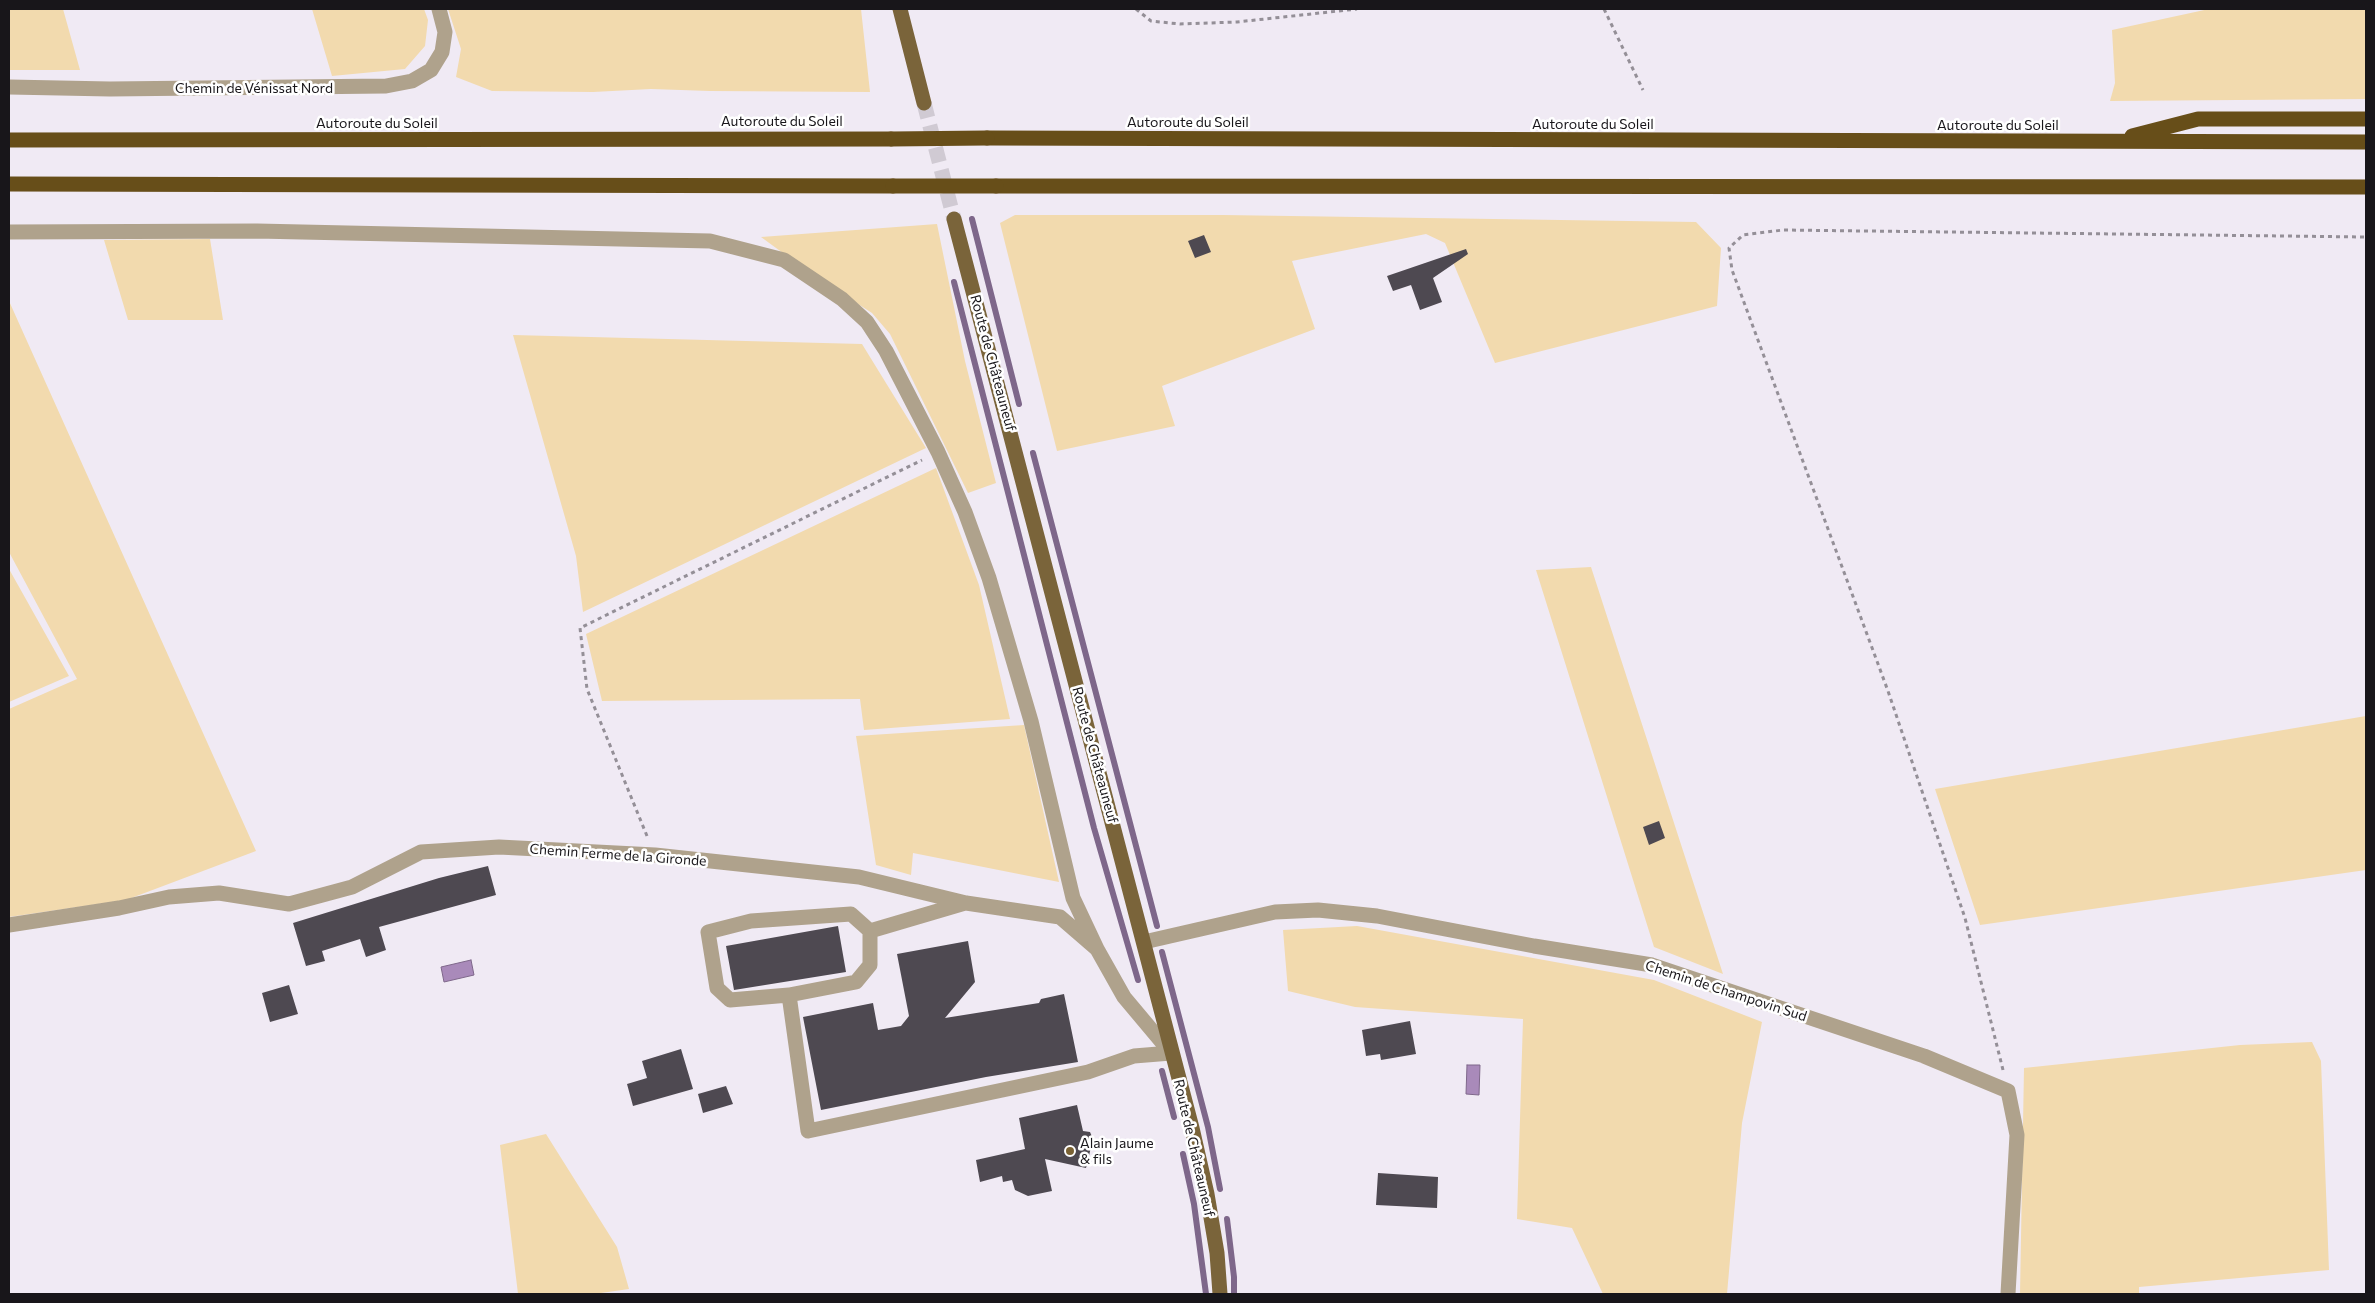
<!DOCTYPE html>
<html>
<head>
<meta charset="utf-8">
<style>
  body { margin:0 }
  #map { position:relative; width:2375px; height:1303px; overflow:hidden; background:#f0eaf4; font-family:Commissioner,sans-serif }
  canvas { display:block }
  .frame { position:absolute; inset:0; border:10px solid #18161a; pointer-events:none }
</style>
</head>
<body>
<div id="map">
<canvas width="2375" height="1303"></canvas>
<div class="frame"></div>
</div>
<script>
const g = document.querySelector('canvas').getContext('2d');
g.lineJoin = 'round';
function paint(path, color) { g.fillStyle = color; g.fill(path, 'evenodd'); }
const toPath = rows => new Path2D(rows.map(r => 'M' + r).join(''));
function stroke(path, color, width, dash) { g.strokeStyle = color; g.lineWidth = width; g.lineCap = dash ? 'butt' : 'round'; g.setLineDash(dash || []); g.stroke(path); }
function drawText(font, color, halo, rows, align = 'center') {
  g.font = font + ' Commissioner,sans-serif'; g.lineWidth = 5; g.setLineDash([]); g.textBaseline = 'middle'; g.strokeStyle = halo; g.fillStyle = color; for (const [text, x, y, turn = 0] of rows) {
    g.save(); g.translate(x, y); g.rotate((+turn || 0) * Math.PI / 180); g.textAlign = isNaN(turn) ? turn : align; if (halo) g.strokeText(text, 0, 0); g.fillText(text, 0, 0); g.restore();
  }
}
paint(toPath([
  [9,9,63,9,80,70,9,70],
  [312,9,424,9,428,20,425,46,405,69,332,76],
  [448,9,861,9,870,92,710,91,651,89,593,92,492,91,456,77,461,49],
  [2209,9,2366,9,2366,99,2110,101,2115,83,2112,30],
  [1015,215,1223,215,1696,222,1721,248,1717,306,1495,363,1445,243,1426,234,1292,261,1315,329,1162,386,1175,426,1057,451,1000,223],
  [937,224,965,361,996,483,968,493,890,334,872,313,813,275,761,237],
  [210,239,223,320,128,320,104,240],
  [9,301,256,851,126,900,9,917,9,709,77,679,9,552],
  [513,335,862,344,926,448,583,612,576,556],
  [936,468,979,585,1010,719,864,730,860,699,602,701,586,634],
  [1591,567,1723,974,1654,947,1536,570],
  [9,569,69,676,9,702],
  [2366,716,2366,870,1980,925,1935,789],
  [1024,725,1059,882,913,853,911,875,876,865,856,736],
  [1357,926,1654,980,1762,1022,1742,1123,1727,1294,1603,1294,1572,1228,1517,1219,1523,1019,1355,1007,1288,991,1283,930],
  [2312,1042,2321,1061,2329,1270,2139,1287,2139,1294,2020,1294,2024,1068,2240,1045],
  [546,1134,617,1247,629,1289,594,1294,518,1294,500,1145]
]), '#f2daae');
const water = toPath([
  [471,960,474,975,444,982,441,967,471,960],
  [1467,1065,1480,1065,1479,1095,1466,1094,1467,1065]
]);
paint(water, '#a98aba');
stroke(water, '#7e678a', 1);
stroke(toPath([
  [972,219,1019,404],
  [954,282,1094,828,1138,980],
  [1033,453,1157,926],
  [1162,952,1208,1127,1220,1189],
  [1162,1071,1174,1117],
  [1183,1154,1194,1204,1206,1294],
  [1227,1219,1234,1277,1234,1294]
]), '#7e678a', 6);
paint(toPath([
  [1204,235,1211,252,1195,258,1188,241],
  [1466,249,1468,254,1433,278,1442,302,1420,310,1411,285,1393,291,1387,276],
  [1659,821,1665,838,1649,845,1643,827],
  [488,866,496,895,379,927,386,950,366,957,360,939,322,951,325,961,306,966,293,923,439,878],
  [838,926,846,972,734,990,726,946],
  [968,941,975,982,945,1018,1039,1003,1041,999,1064,994,1078,1062,986,1077,821,1110,803,1017,873,1003,878,1030,901,1026,909,1016,897,954],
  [289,985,298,1014,270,1022,262,993],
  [1410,1021,1416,1054,1381,1060,1380,1054,1366,1056,1362,1030],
  [681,1049,693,1089,633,1106,627,1084,647,1078,642,1061],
  [726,1086,733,1104,703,1113,698,1094],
  [1077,1105,1083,1131,1090,1132,1093,1139,1086,1168,1045,1159,1052,1191,1028,1196,1015,1190,1012,1180,1003,1182,1002,1176,980,1182,976,1160,1025,1149,1019,1118],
  [1378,1173,1438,1177,1437,1208,1376,1205]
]), '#4e4951');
stroke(toPath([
  [924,103,954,219]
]), '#d0cad3', 15, [15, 8]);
stroke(toPath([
  [1136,9,1151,21,1180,24,1237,22,1357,9],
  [1604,9,1643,90],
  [647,836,587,689,580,628,922,460],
  [2003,1070,1965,918,1888,691,1732,270,1729,248,1743,235,1783,230,2366,237]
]), '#948f97', 3, [4, 4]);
stroke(toPath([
  [9,87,110,89,386,86,412,81,431,70,442,52,445,32,439,9],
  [9,232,257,231,710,241,784,260,842,299,867,322,886,351,938,452,965,512,989,578,1031,721,1073,898,1097,949],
  [9,925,119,908,169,897,219,893,289,904,352,887,421,852,499,847,655,855,859,877,966,903,1060,917,1097,949,1124,997,1171,1053],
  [870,931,965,903],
  [1144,942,1275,912,1318,910,1377,916,1534,946,1652,965,1924,1056,2008,1091,2017,1135,2008,1294],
  [789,995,856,982,870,965,870,931,851,914,751,921,708,932,717,988,730,1000,789,995,808,1131,1088,1072,1134,1056,1171,1053]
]), '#afa28c', 15);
stroke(toPath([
  [900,9,924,103],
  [954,219,1192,1128,1207,1194,1217,1253,1220,1294]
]), '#7a643a', 15);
stroke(toPath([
  [2132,136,2198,119,2366,119],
  [987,138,2366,142],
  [9,140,891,139],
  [9,184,893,186],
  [996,186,2366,187]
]), '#674e19', 15);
stroke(toPath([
  [891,139,987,138],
  [893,186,996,186]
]), '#674e19', 15);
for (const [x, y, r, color] of [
  [1070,1151,5,"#7a6233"]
]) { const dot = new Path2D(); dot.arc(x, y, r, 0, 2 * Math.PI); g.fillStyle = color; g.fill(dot); stroke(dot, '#fff', 2); }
drawText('14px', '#18161a', '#fff', [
  ["Chemin de Vénissat Nord",254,88],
  ["Autoroute du Soleil",782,121],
  ["Autoroute du Soleil",1188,122],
  ["Autoroute du Soleil",377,123],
  ["Autoroute du Soleil",1593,124],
  ["Autoroute du Soleil",1998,125],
  ["Route de Châteauneuf",993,363,75],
  ["Route de Châteauneuf",1095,755,75],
  ["Chemin Ferme de la Gironde",618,855,4],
  ["Chemin de Champovin Sud",1726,991,18],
  ["Route de Châteauneuf",1194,1148,77]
]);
drawText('14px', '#18161a', '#fff', [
  ["Alain Jaume",1080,1143],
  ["& fils",1080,1159]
], 'left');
</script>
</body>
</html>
